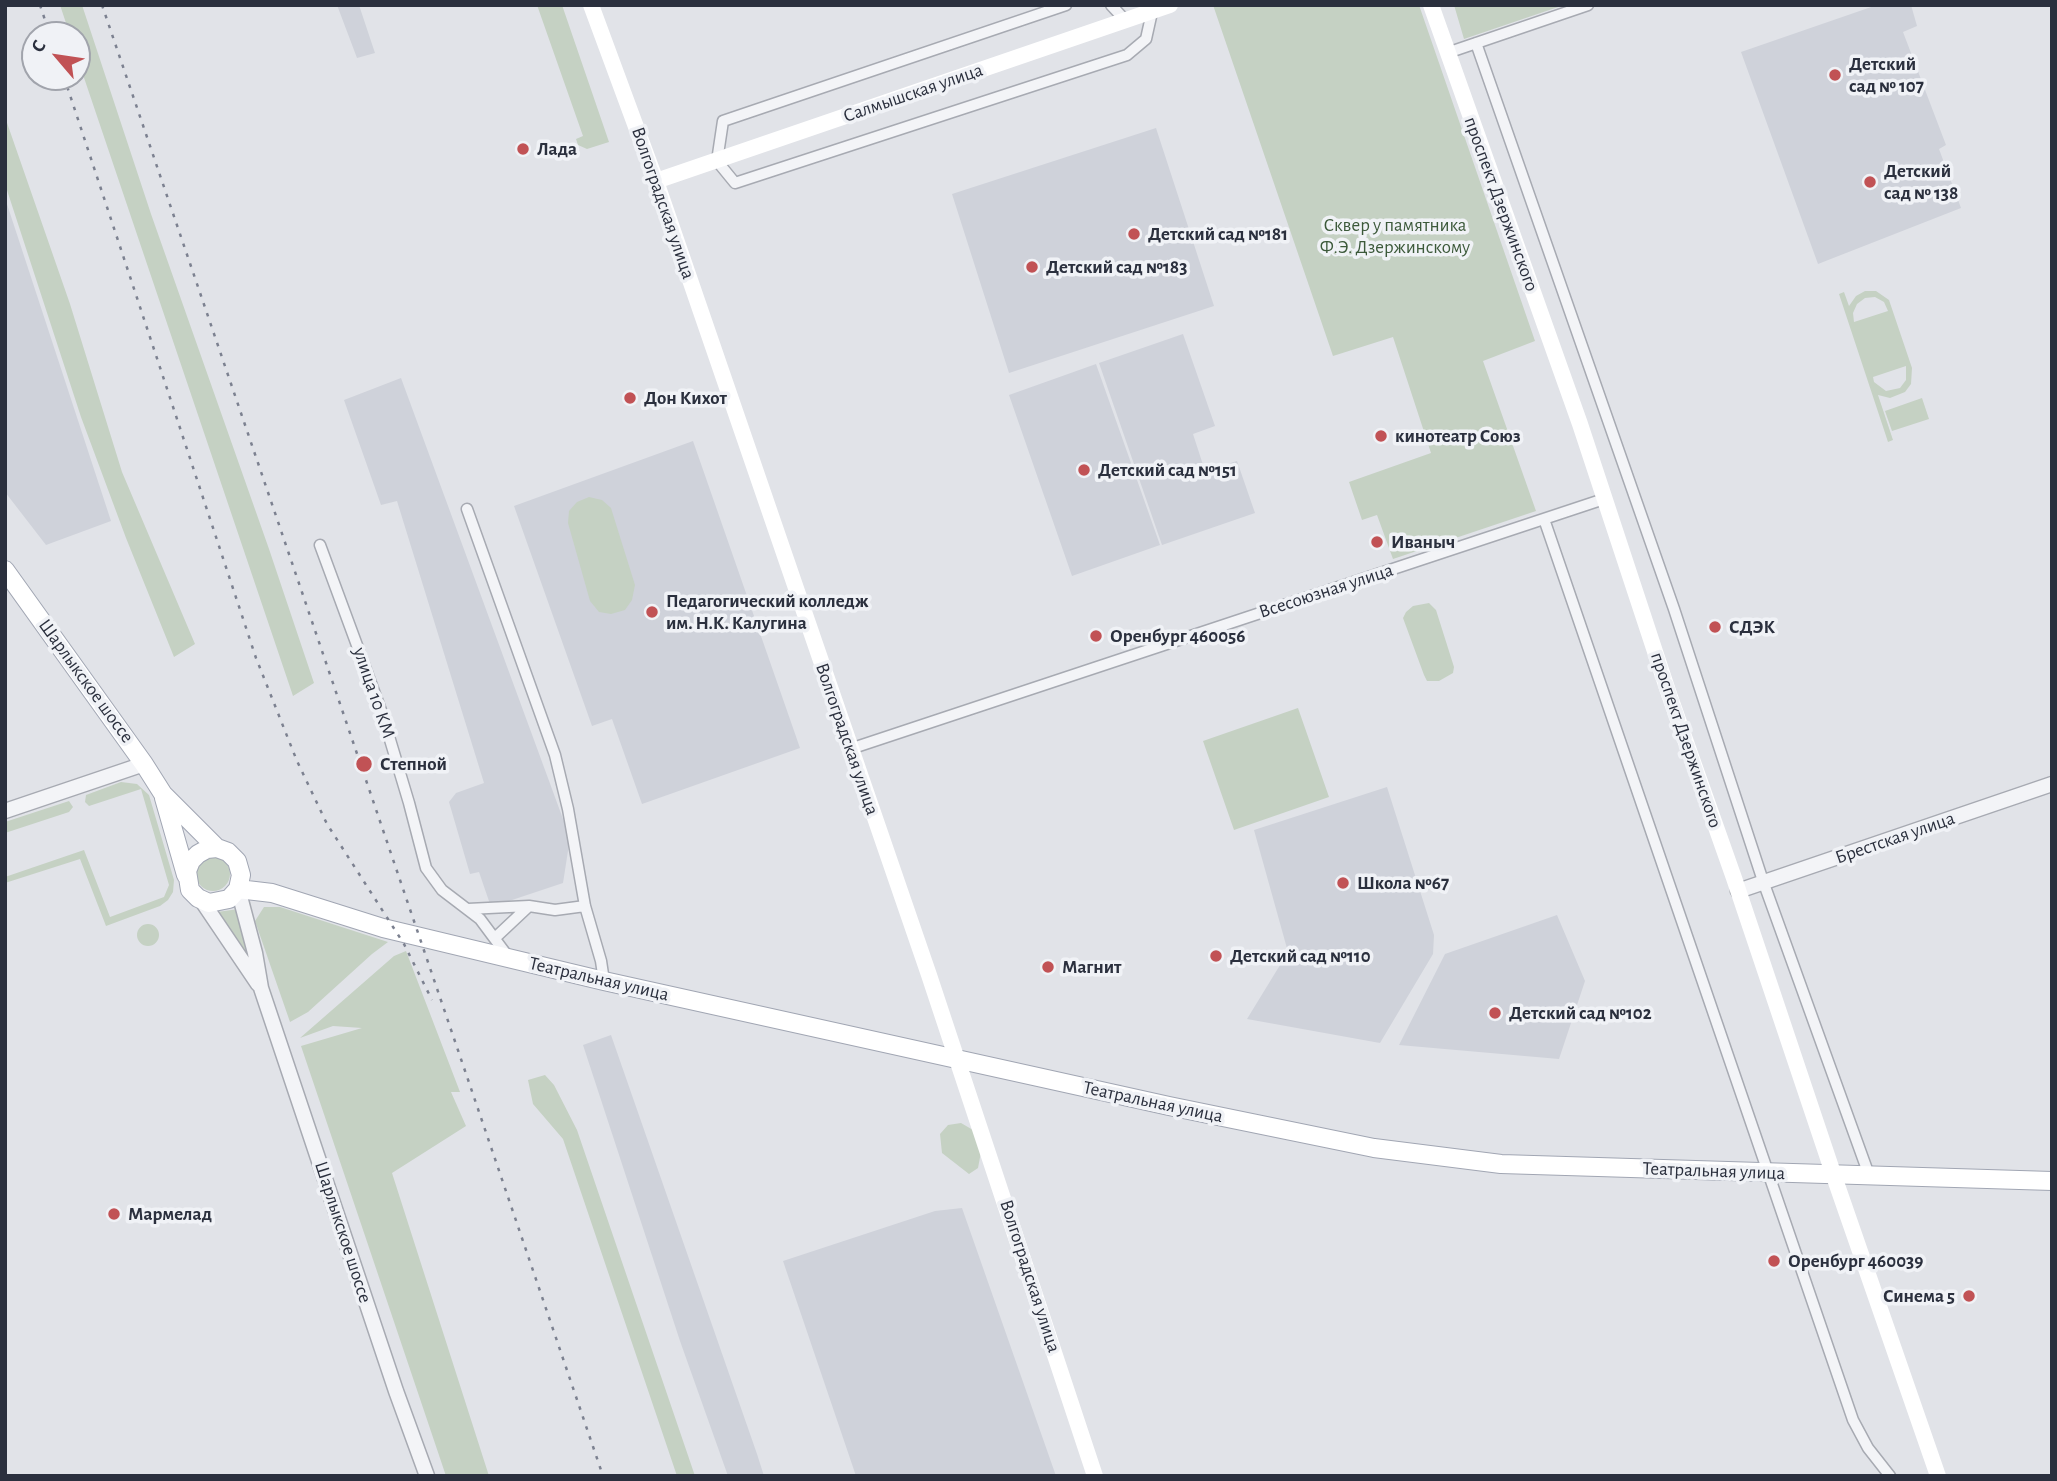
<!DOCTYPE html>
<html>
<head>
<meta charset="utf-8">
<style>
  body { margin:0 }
  #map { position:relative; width:2057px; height:1481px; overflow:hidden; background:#e1e3e8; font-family:"Alegreya Sans",sans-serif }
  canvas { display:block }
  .frame { position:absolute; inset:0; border:7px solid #2b303e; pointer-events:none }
  .north { position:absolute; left:21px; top:21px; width:70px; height:70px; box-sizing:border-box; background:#f0f2f6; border:2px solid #a1a4ac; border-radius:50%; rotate:299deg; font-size:19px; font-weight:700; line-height:28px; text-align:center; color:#2b303e }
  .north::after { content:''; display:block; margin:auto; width:24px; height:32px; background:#c15255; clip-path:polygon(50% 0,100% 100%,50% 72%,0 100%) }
</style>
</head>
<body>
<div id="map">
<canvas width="2057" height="1481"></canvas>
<div class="frame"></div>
<div class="north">С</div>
</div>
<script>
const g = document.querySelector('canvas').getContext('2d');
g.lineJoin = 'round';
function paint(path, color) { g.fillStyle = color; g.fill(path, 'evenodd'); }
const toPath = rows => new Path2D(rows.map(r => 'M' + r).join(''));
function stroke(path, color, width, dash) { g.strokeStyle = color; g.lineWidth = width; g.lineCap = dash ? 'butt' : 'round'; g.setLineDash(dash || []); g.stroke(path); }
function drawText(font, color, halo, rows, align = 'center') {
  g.font = font + ' "Alegreya Sans",sans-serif'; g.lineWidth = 7; g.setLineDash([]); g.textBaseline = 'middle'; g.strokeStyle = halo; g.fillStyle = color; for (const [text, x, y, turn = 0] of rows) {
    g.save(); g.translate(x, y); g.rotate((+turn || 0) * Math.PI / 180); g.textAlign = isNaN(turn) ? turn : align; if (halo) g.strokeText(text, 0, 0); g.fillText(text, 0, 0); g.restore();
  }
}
paint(toPath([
  [337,5,359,5,375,53,357,58],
  [1877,5,1911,5,1917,26,1903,32,1946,145,1939,149,1961,208,1818,264,1741,52],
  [1156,128,1214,306,1009,373,952,194],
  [5,198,111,521,46,545,5,492],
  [1183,334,1215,426,1193,434,1205,471,1237,461,1255,513,1162,545,1099,363],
  [1096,364,1160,545,1072,576,1009,395],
  [401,378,570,838,563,883,491,907,479,872,470,874,449,802,456,793,484,783,397,501,381,505,344,400],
  [693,441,800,748,642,804,612,719,592,726,514,506],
  [1387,787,1434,935,1433,954,1380,1043,1247,1019,1288,952,1254,830],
  [1557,915,1585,981,1559,1059,1399,1045,1445,954],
  [611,1035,757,1454,764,1476,728,1476,680,1341,583,1045],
  [962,1208,1056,1476,856,1476,783,1261,935,1211]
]), '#cfd2da');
paint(toPath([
  [60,5,82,5,151,214,269,549,314,683,293,696,77,57,77,35,70,35],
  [537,5,562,5,609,142,587,149,578,145,576,139,583,136],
  [1213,5,1419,5,1535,341,1483,361,1536,511,1393,559,1377,515,1362,520,1349,482,1431,453,1393,337,1333,356],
  [1454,5,1564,5,1464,39],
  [5,117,70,304,122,472,195,644,174,657,126,538,81,417,5,184],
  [1865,291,1876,291,1889,300,1912,368,1911,384,1905,392,1890,398,1878,395,1893,440,1888,442,1839,294,1844,292,1849,306,1856,296],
  [1875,297,1884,302,1888,311,1854,322,1853,313,1857,304,1865,298],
  [1906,366,1906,380,1900,388,1886,391,1874,382,1873,377],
  [1922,398,1929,419,1892,431,1885,411],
  [589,497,602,500,611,508,635,585,632,600,625,610,611,614,599,612,590,601,568,523,569,511,577,502],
  [1429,603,1436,610,1454,667,1453,673,1439,681,1427,681,1424,675,1403,618,1406,612,1413,606],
  [1298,708,1329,797,1234,830,1203,741],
  [121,782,137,784,149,795,174,880,173,892,168,900,160,906,106,926,80,859,5,883,5,877,84,850,110,917,164,897,169,885,141,789,89,806,85,802,86,795],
  [69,801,73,807,69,812,5,833,5,822],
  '196 874a17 17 0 1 1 34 0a17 17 0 1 1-34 0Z',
  [264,907,280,907,388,942,372,954,308,1012,290,1022,255,921],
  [239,909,247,955,217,912],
  '137 935a11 11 0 1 1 22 0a11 11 0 1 1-22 0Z',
  [406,951,460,1092,451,1092,466,1126,392,1173,489,1476,446,1476,301,1046,362,1028,333,1026,300,1038,394,956],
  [545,1075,554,1085,577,1130,695,1476,677,1476,563,1139,533,1104,528,1080],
  [961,1123,973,1130,981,1152,978,1168,969,1174,942,1153,940,1134,948,1125]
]), '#c5d1c3');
const minor = toPath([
  [1066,5,723,121,717,161,735,183,1127,55,1146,39,1152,12],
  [1111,5,1125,20],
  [1476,43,1674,609,1763,881,1869,1175],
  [1447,53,1588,5],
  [467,509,555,755,568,809,585,906,601,961,604,981],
  [1544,519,1853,1420,1868,1448,1890,1476],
  [320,545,382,713,409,803,426,868,442,890,480,919,509,958],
  [850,749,1604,499],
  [468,909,529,906,555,910,585,906],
  [496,937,529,906]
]);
const tertiary = toPath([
  [5,811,144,764],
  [238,889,255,953,261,988,396,1391,427,1476],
  [1738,891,2052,784],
  [202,901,258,984]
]);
const primary = toPath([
  [5,570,144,764,163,794,217,848,228,852,237,861,241,875,238,889,229,899,209,903,198,898,190,890,187,871,191,861,198,854,207,849,217,848],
  [164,798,186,875],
  [238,889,272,893,383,928,604,981,1169,1106,1374,1148,1501,1164,2052,1181]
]);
stroke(minor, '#a7aab2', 13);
stroke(tertiary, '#a7aab2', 17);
stroke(primary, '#a1a6b3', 20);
stroke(minor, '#f3f4f7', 10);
stroke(tertiary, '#f3f4f7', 14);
stroke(toPath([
  [591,5,656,181,929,975,1095,1476],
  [1431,5,1580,424,1669,694,1734,878,1837,1185,1938,1476],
  [656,181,1170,5]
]), '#fff', 16);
stroke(primary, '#fff', 18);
stroke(toPath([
  [40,5,50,35],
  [102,5,603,1476],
  [64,77,256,658,297,761,327,824,404,944,432,1000]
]), '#7c8190', 2.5, [3.5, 7]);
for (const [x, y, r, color] of [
  [1835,75,7,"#c15255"],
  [523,149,7,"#c15255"],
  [1870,182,7,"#c15255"],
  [1134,234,7,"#c15255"],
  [1032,267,7,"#c15255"],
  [630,398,7,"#c15255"],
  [1381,436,7,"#c15255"],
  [1084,470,7,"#c15255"],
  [1377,542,7,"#c15255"],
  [652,612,7,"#c15255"],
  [1715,627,7,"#c15255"],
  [1096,636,7,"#c15255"],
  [364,764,9,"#c15255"],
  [1343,883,7,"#c15255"],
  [1216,956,7,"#c15255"],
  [1048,967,7,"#c15255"],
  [1495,1013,7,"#c15255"],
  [114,1214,7,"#c15255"],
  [1774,1261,7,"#c15255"],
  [1969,1296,7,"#c15255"]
]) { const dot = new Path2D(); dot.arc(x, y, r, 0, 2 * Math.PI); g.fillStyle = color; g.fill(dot); stroke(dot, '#f0f2f6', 2.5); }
drawText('bold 19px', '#2b303e', '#f0f2f6', [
  ["Детский",1849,64],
  ["сад № 107",1849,86],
  ["Лада",537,149],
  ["Детский",1884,171],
  ["сад № 138",1884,193],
  ["Детский сад №181",1148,234],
  ["Детский сад №183",1046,267],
  ["Дон Кихот",644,398],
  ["кинотеатр Союз",1395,436],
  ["Детский сад №151",1098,470],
  ["Иваныч",1391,542],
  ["Педагогический колледж",666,601],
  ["им. Н.К. Калугина",666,623],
  ["СДЭК",1729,627],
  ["Оренбург 460056",1110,636],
  ["Степной",380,764],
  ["Школа №67",1357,883],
  ["Детский сад №110",1230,956],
  ["Магнит",1062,967],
  ["Детский сад №102",1509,1013],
  ["Мармелад",128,1214],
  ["Оренбург 460039",1788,1261],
  ["Синема 5",1955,1296,"right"]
], 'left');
drawText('19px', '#2b303e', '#f0f2f6', [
  ["Салмышская улица",913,93,-19],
  ["Волгоградская улица",663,203,71],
  ["проспект Дзержинского",1501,204,70],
  ["Всесоюзная улица",1326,591,-18],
  ["Шарлыкское шоссе",86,681,54],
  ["улица 10 КМ",374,693,71],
  ["Волгоградская улица",847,739,71],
  ["проспект Дзержинского",1686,740,71],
  ["Брестская улица",1895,838,-19],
  ["Театральная улица",599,979,13],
  ["Театральная улица",1153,1102,12],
  ["Театральная улица",1714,1171,2],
  ["Шарлыкское шоссе",343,1232,72],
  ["Волгоградская улица",1030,1276,72]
]);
drawText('19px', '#3c593a', '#f0f2f6', [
  ["Сквер у памятника",1395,225],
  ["Ф.Э. Дзержинскому",1395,247]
]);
</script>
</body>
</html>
